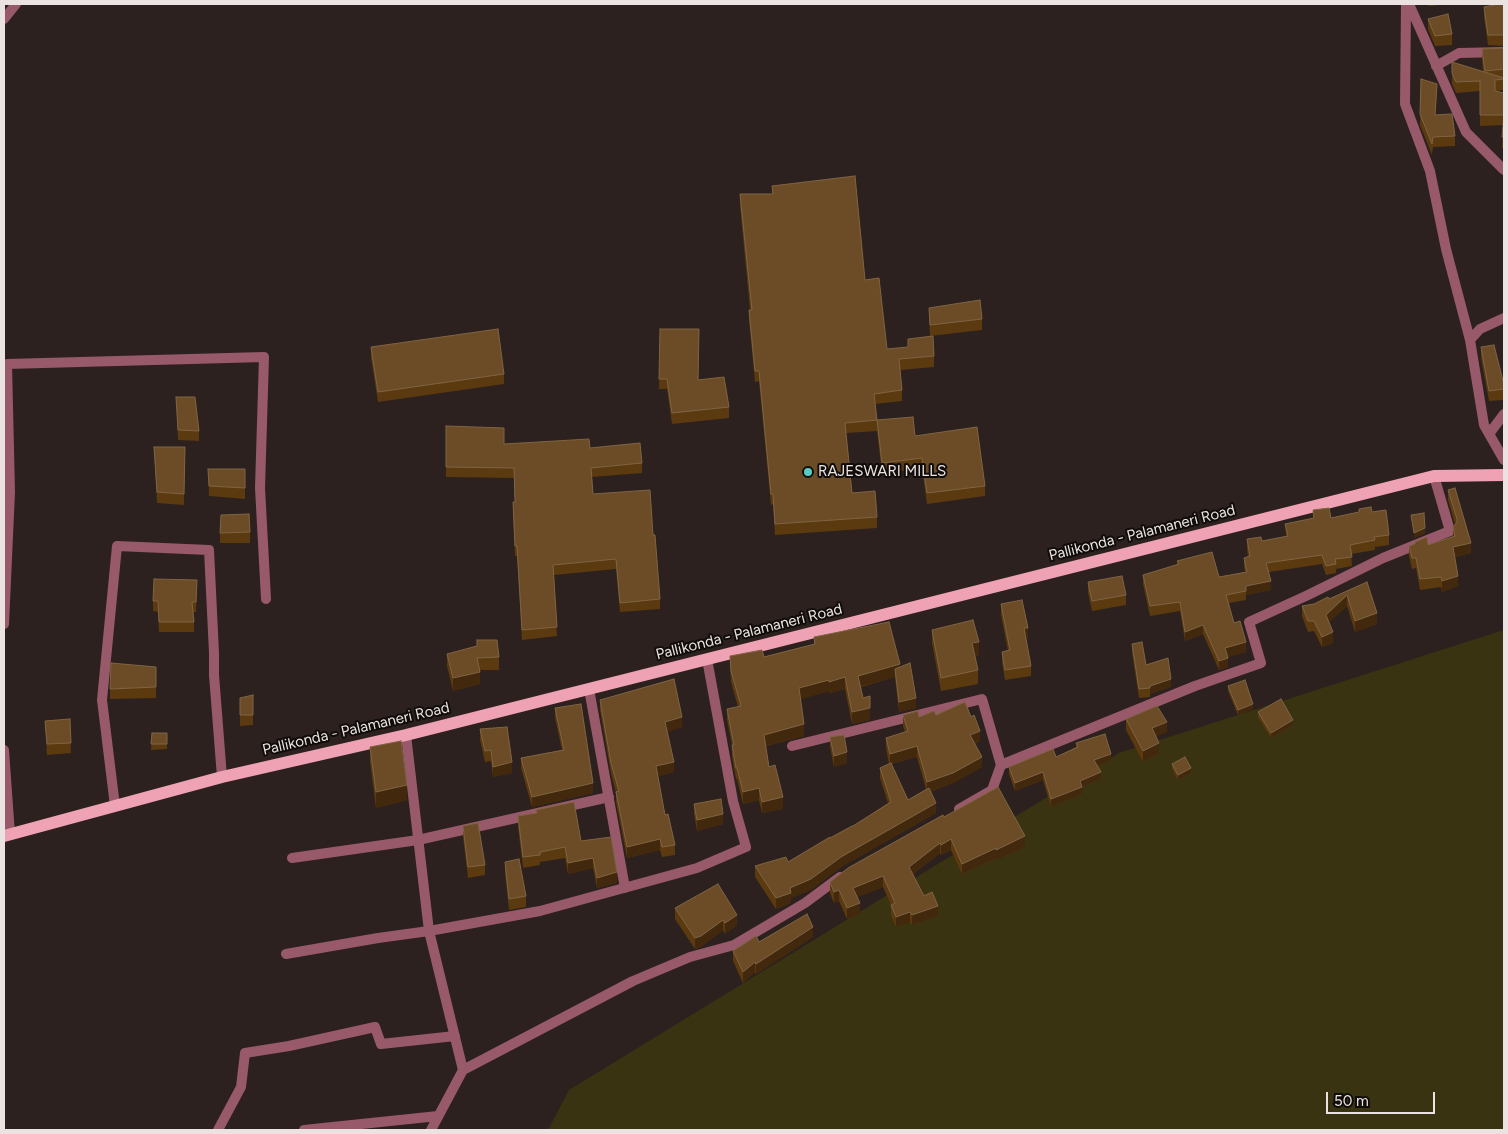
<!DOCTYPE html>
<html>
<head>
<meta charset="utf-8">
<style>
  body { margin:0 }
  #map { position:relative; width:1508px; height:1134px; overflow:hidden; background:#2c211e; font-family:Figtree,sans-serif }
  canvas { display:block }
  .frame { position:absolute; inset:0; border:5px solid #eae3e1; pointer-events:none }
  .scale { position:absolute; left:1326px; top:1092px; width:109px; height:22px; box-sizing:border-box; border:2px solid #eae3e1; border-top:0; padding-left:6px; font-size:15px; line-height:18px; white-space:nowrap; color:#eae3e1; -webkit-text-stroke:4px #100c0a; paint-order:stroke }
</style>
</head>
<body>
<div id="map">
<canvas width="1508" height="1134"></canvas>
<div class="frame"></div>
<div class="scale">50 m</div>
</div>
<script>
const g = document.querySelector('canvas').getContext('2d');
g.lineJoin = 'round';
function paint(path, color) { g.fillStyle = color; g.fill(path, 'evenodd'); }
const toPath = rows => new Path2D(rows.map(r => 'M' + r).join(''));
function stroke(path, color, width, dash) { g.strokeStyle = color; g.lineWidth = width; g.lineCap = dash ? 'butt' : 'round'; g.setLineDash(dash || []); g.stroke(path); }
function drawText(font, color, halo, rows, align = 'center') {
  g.font = font + ' Figtree,sans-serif'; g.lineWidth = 4; g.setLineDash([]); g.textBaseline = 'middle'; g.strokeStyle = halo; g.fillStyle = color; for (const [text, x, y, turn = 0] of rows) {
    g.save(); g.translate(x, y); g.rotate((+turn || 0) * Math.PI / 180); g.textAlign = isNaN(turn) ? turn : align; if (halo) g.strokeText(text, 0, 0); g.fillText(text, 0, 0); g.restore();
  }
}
paint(toPath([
  [1504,630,1504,1130,548,1130,569,1090,1119,753]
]), '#3a3312');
stroke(toPath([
  [1406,4,1405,104,1430,171,1446,249,1470,340],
  [1409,4,1466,132,1504,170],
  [4,19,16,4],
  [1436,66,1459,53,1504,52],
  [1504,318,1480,329,1470,340,1484,425,1504,460],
  [1489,434,1504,414],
  [4,624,10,492,7,364,264,357,260,488,266,599],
  [589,689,625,888],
  [406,735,429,931,463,1070],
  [792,746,982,699,1001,765],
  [4,750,10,834],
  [115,806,102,700,117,546,209,550,214,653,214,675,222,777],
  [959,809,992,790,1001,765,1195,686,1261,663,1249,622,1308,595,1383,558,1450,531,1434,476],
  [292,858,418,840,609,797],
  [286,954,378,938,429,931,540,911,697,868,746,847,733,801,707,659],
  [218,1130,241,1087,245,1053,289,1046,375,1027,381,1044,455,1036],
  [304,1130,438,1116],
  [431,1130,463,1070,633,981,690,957,734,945,805,903,840,877]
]), '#985a6a', 10);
stroke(toPath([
  [4,836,222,777,406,735,1434,476,1504,475]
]), '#f0a2b5', 12);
paint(toPath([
  [1428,4,1451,4,1429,6],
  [1504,4,1504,46,1488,45,1484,17,1484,7],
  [1428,19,1452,34,1452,45,1435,46,1428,29],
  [1504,48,1504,90,1495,91,1504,93,1504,148,1502,148,1503,125,1480,126,1480,91,1456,93,1452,84,1452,62,1483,72,1482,59,1482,49],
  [1421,79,1437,95,1435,115,1455,136,1455,146,1433,147,1432,155,1420,125],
  [772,186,865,280,887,349,934,356,934,367,900,370,902,390,902,401,875,404,877,420,915,436,985,486,985,496,927,504,922,469,882,473,877,431,846,433,852,493,877,517,877,528,775,535,773,504,771,505,759,381,755,382,749,320,749,310,750,310,740,205,740,194,772,194],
  [929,308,982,319,982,330,930,336,929,318],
  [660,329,698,380,729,407,729,418,672,424,667,389,659,389],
  [371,347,504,374,504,384,378,402,371,358],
  [1481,347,1504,385,1504,400,1489,401,1481,358],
  [176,397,199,431,199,441,178,440],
  [446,426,504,444,590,448,642,463,642,473,592,477,593,494,653,535,660,599,660,609,620,612,616,569,554,575,557,636,522,640,517,556,515,556,513,512,513,502,515,502,514,478,446,477],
  [154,447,185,447,184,505,157,503],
  [208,469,245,469,245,499,209,496],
  [1448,490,1471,553,1455,557,1458,586,1442,592,1441,587,1420,590,1416,568,1412,569,1409,556,1409,546,1415,544,1428,545,1453,537,1453,527,1455,524,1448,500],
  [1359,509,1372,512,1389,535,1389,545,1375,547,1375,550,1351,554,1352,566,1336,569,1336,573,1326,575,1322,564,1269,572,1271,590,1246,595,1246,600,1229,603,1234,623,1246,652,1228,657,1228,667,1219,670,1203,634,1185,641,1180,611,1150,616,1143,584,1143,575,1177,565,1177,561,1219,577,1245,572,1244,567,1244,558,1248,557,1247,549,1247,539,1262,541,1286,537,1285,524,1313,518,1313,510,1331,518,1359,512],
  [250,532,250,543,220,543,220,533],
  [1088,582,1126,595,1126,605,1092,611,1088,593],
  [1367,582,1377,624,1355,632,1347,606,1329,622,1333,643,1322,647,1314,631,1308,632,1302,616,1302,606,1314,604,1329,599],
  [197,590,196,612,193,612,194,622,194,632,159,632,158,612,153,611,153,601],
  [1001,604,1028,638,1026,638,1031,666,1031,676,1005,680,1002,662,1002,652,1008,651,1001,615],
  [932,630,979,655,975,656,978,670,978,684,941,691,932,643],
  [814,637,900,667,916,708,899,712,895,677,861,687,863,698,870,720,852,724,845,689,829,693,829,691,800,699,804,736,766,746,769,767,783,809,762,813,759,800,743,804,737,779,736,779,732,757,732,745,727,720,727,709,738,707,731,682,730,667,730,656,764,657,814,644],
  [477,640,499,657,499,670,480,670,480,684,453,691,447,666,447,654,477,646],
  [1132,644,1146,665,1171,687,1150,694,1150,697,1139,698,1132,652],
  [156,667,156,698,110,699,110,689],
  [1228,686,1253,709,1238,715,1228,691],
  [240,698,253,706,253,725,240,726],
  [600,700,682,727,667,732,674,772,658,776,665,815,675,845,675,855,662,857,660,850,627,858,616,802,616,793,611,773,600,710],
  [555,708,593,793,532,807,521,768,521,758,562,750,555,718],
  [1258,712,1293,725,1271,738,1258,717],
  [903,715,919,717,936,715,980,741,975,744,982,767,953,783,930,792,936,813,841,867,811,890,791,898,791,903,776,909,755,877,755,866,788,862,853,826,888,803,880,778,880,768,889,764,886,748,886,738,905,732,903,726],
  [917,757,926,789,908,800,891,764],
  [70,719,71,753,47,755,45,721],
  [1126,719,1167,732,1156,736,1159,753,1143,762,1126,730],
  [480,729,512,773,493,777,491,761,485,762,480,740],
  [152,733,167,733,167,749,151,750],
  [830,737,847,763,834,767,830,747],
  [1076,743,1111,761,1098,766,1101,779,1082,787,1082,794,1051,807,1043,780,1015,791,1009,774,1009,767,1056,757,1076,747],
  [370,747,407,800,376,808,370,762],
  [1172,764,1191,773,1178,780,1172,769],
  [694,804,723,824,697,831,694,814],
  [536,810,581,841,617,883,597,888,593,868,568,874,565,858,540,862,540,865,523,868,518,827,518,816,536,813],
  [944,817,1025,847,996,860,996,858,962,874,951,850,941,855,940,853,912,875,924,896,938,916,912,925,910,922,896,927,891,915,891,905,883,887,857,897,860,914,847,919,839,901,834,903,830,893,830,882],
  [463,826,485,865,485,875,468,878,463,837],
  [505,862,526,896,526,907,509,910,505,873],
  [718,884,737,925,725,934,723,930,701,947,695,949,675,919,675,908],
  [813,937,756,974,755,972,743,983,733,961,733,951,759,942]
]), '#5c3a10');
paint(toPath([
  [1437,84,1437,95,1435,126,1435,115],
  [1425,528,1425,534,1414,538,1414,533],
  [1471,543,1471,553,1453,557,1453,547],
  [1458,576,1458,586,1442,592,1442,581],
  [1271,581,1271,590,1246,595,1246,586],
  [1347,595,1347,606,1326,625,1326,615],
  [1377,613,1377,624,1355,632,1355,621],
  [1203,625,1203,634,1185,641,1185,632],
  [1024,628,1028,628,1028,638,1024,639],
  [1333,632,1333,643,1322,647,1322,637],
  [979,642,979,655,972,656,972,643],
  [1246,642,1246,652,1225,658,1225,648],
  [1228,658,1228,667,1219,670,1219,661],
  [900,664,900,675,895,669,895,677,858,687,858,676],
  [480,672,480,684,453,691,453,678],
  [845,677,845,689,829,693,829,682],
  [1171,679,1171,687,1150,694,1150,686],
  [829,680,829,691,799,700,799,688],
  [916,698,916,708,899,712,899,702],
  [1253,704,1253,709,1238,715,1238,710],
  [870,708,870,720,852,724,852,712],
  [682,717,682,727,665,733,665,722],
  [1293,720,1293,725,1271,738,1271,733],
  [1167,722,1167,732,1152,738,1152,728],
  [804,724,804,736,764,746,764,735],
  [980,731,980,741,970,746,970,735],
  [1159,743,1159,753,1143,762,1143,751],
  [917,746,917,757,890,764,890,754],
  [847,752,847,763,834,767,834,756],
  [1111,754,1111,761,1094,767,1094,760],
  [982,757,982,767,953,783,927,793,927,782],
  [512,762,512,773,493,777,493,767],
  [674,762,674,772,656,777,656,766],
  [1191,768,1191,773,1178,780,1178,775],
  [1043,772,1043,780,1015,791,1015,783],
  [1101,772,1101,779,1082,787,1082,794,1051,807,1051,799,1080,781],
  [593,783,593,793,532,807,532,797],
  [407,785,407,800,376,808,376,792],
  [759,788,759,800,743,804,743,792],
  [783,797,783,809,762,813,762,802],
  [936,803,936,813,841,867,811,890,791,898,791,903,776,909,776,898,790,888,841,857],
  [723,814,723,824,697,831,697,820],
  [1025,836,1025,847,996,860,996,850],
  [660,839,660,850,627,858,627,847],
  [951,839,951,850,941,855,941,845],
  [940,843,940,853,909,878,909,867],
  [996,848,996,858,962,874,962,864],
  [593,858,593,868,568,874,568,863],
  [617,872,617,883,597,888,597,878],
  [883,876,883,887,853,899,853,888],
  [839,890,839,901,834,903,834,892],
  [860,903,860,914,847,919,847,908],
  [938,906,938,916,912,925,912,915],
  [910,912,910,922,896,927,896,917],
  [737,915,737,925,725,934,725,923],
  [723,920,723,930,701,947,695,949,695,938],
  [813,927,813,937,756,974,756,964],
  [755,962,755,972,743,983,743,972]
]), '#42280c');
const building = toPath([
  [1499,4,1504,4,1504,35,1488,35,1484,7,1499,4],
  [1448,14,1452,34,1435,36,1428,19,1448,14],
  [1504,48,1504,69,1485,71,1482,49,1504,48],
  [1452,62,1504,78,1504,79,1495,80,1495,91,1504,93,1504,137,1502,137,1504,115,1480,115,1480,81,1456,82,1452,73,1452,62],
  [1421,79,1437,84,1435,115,1452,114,1455,136,1433,137,1432,144,1420,114,1421,79],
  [855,176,865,280,879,278,887,349,908,347,908,339,933,336,934,356,899,359,902,390,874,394,877,420,845,423,852,493,875,491,877,517,775,524,773,494,771,494,759,371,755,371,749,310,752,310,740,194,773,194,772,186,855,176],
  [980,300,982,319,930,325,929,308,980,300],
  [498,329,504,374,378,392,371,347,498,329],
  [660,329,699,329,698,380,724,377,729,407,672,413,667,379,659,379,660,329],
  [1494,345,1504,385,1504,389,1489,391,1481,347,1494,345],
  [176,397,195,397,199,431,178,430,176,397],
  [913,417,915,436,977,427,985,486,927,493,922,458,882,463,877,420,913,417],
  [446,426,504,428,504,444,589,439,590,448,640,443,642,463,591,468,593,494,650,490,653,535,655,535,660,599,620,603,616,559,553,565,557,627,522,630,517,546,515,546,513,502,515,502,514,468,446,467,446,426],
  [154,447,185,447,184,494,157,492,154,447],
  [208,469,245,469,245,488,209,486,208,469],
  [1455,488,1471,543,1453,547,1458,576,1442,581,1441,577,1420,579,1416,558,1412,558,1409,546,1415,544,1415,542,1427,537,1428,545,1455,536,1453,527,1457,522,1457,519,1448,490,1455,488],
  [1371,507,1372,512,1386,510,1389,535,1374,537,1375,540,1350,545,1352,557,1335,559,1336,564,1326,566,1322,555,1266,563,1271,581,1246,586,1246,591,1226,595,1234,623,1240,621,1246,642,1225,648,1228,658,1219,661,1203,625,1185,632,1180,602,1150,606,1143,575,1179,564,1177,561,1212,552,1219,577,1247,572,1244,558,1250,556,1247,539,1261,537,1262,541,1288,536,1285,524,1314,518,1313,510,1329,508,1331,518,1359,512,1359,509,1371,507],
  [1424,513,1425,528,1414,533,1411,515,1424,513],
  [249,514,250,532,220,533,221,515,249,514],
  [1122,576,1126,595,1092,601,1088,582,1122,576],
  [154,579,197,580,196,602,192,602,194,622,159,622,158,601,153,601,154,579],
  [1367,582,1377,613,1355,621,1347,595,1326,615,1333,632,1322,637,1314,621,1308,621,1302,606,1314,604,1328,597,1329,599,1367,582],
  [1022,600,1028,628,1024,628,1031,666,1005,670,1002,652,1010,650,1001,604,1022,600],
  [973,620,979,642,972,643,978,670,941,678,932,630,973,620],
  [889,622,900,664,858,676,863,698,870,696,870,708,852,712,845,677,829,682,829,680,799,688,804,724,764,735,769,767,775,765,783,797,762,802,759,788,743,792,737,768,736,768,732,745,734,745,727,709,741,706,731,671,730,656,762,650,764,657,815,644,814,637,889,622],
  [477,640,497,640,499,657,477,658,480,672,453,678,447,654,477,646,477,640],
  [1142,642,1146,665,1168,658,1171,679,1150,686,1150,688,1139,689,1132,644,1142,642],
  [111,663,156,667,156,687,110,689,111,663],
  [910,663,916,698,899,702,895,669,910,663],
  [674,679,682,717,665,722,674,762,656,766,665,815,668,814,675,845,662,847,660,839,627,847,616,792,619,791,611,763,600,700,674,679],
  [1245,680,1253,704,1238,710,1228,686,1245,680],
  [253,695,253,715,240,715,240,698,253,695],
  [1281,699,1293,720,1271,733,1258,712,1281,699],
  [965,702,971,717,974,715,980,731,970,735,982,757,953,773,927,782,917,746,890,754,886,738,908,731,903,715,918,711,919,717,934,711,936,715,965,702],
  [581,704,593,783,532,797,521,758,564,750,555,708,581,704],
  [1157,706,1167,722,1152,728,1159,743,1143,751,1126,719,1157,706],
  [70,719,71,743,47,744,45,721,70,719],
  [507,727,512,762,493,767,491,750,485,751,480,729,507,727],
  [152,733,167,733,167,744,151,744,152,733],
  [1105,734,1111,754,1094,760,1101,772,1080,781,1082,787,1051,799,1043,772,1015,783,1009,767,1053,749,1056,757,1078,747,1076,743,1105,734],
  [844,735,847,752,834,756,830,737,844,735],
  [401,741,407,785,376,792,370,747,401,741],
  [1185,757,1191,768,1178,775,1172,764,1185,757],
  [891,763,908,800,929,788,936,803,841,857,811,879,790,888,791,893,776,898,755,866,786,857,788,862,830,837,830,838,852,826,853,826,891,802,880,768,891,763],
  [998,787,1025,836,996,850,996,848,962,864,951,839,941,845,940,843,909,867,924,896,932,892,938,906,912,915,910,912,896,917,891,905,895,903,883,876,853,888,860,903,847,908,839,890,834,892,830,882,848,868,943,815,944,817,998,787],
  [721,799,723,814,697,820,694,804,721,799],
  [574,802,581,841,611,837,617,872,597,878,593,858,568,863,565,847,540,852,540,855,523,857,518,816,537,813,536,810,574,802],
  [478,823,485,865,468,867,463,826,478,823],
  [519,859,526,896,509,899,505,862,519,859],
  [718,884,737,915,725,923,723,920,701,936,695,938,675,908,718,884],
  [807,914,813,927,756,964,755,962,743,972,733,951,756,936,759,942,807,914]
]);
paint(building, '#6b4c26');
stroke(building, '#7f6444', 1);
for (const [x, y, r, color] of [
  [808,472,5,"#55cec5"]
]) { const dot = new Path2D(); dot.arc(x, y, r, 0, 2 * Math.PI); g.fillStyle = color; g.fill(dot); stroke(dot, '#100c0a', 2); }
drawText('15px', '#eae3e1', '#100c0a', [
  ["RAJESWARI MILLS",818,472]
], 'left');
drawText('15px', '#eae3e1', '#100c0a', [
  ["Pallikonda - Palamaneri Road",1142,533,-14],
  ["Pallikonda - Palamaneri Road",749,632,-14],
  ["Pallikonda - Palamaneri Road",356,729,-13]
]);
</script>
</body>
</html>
